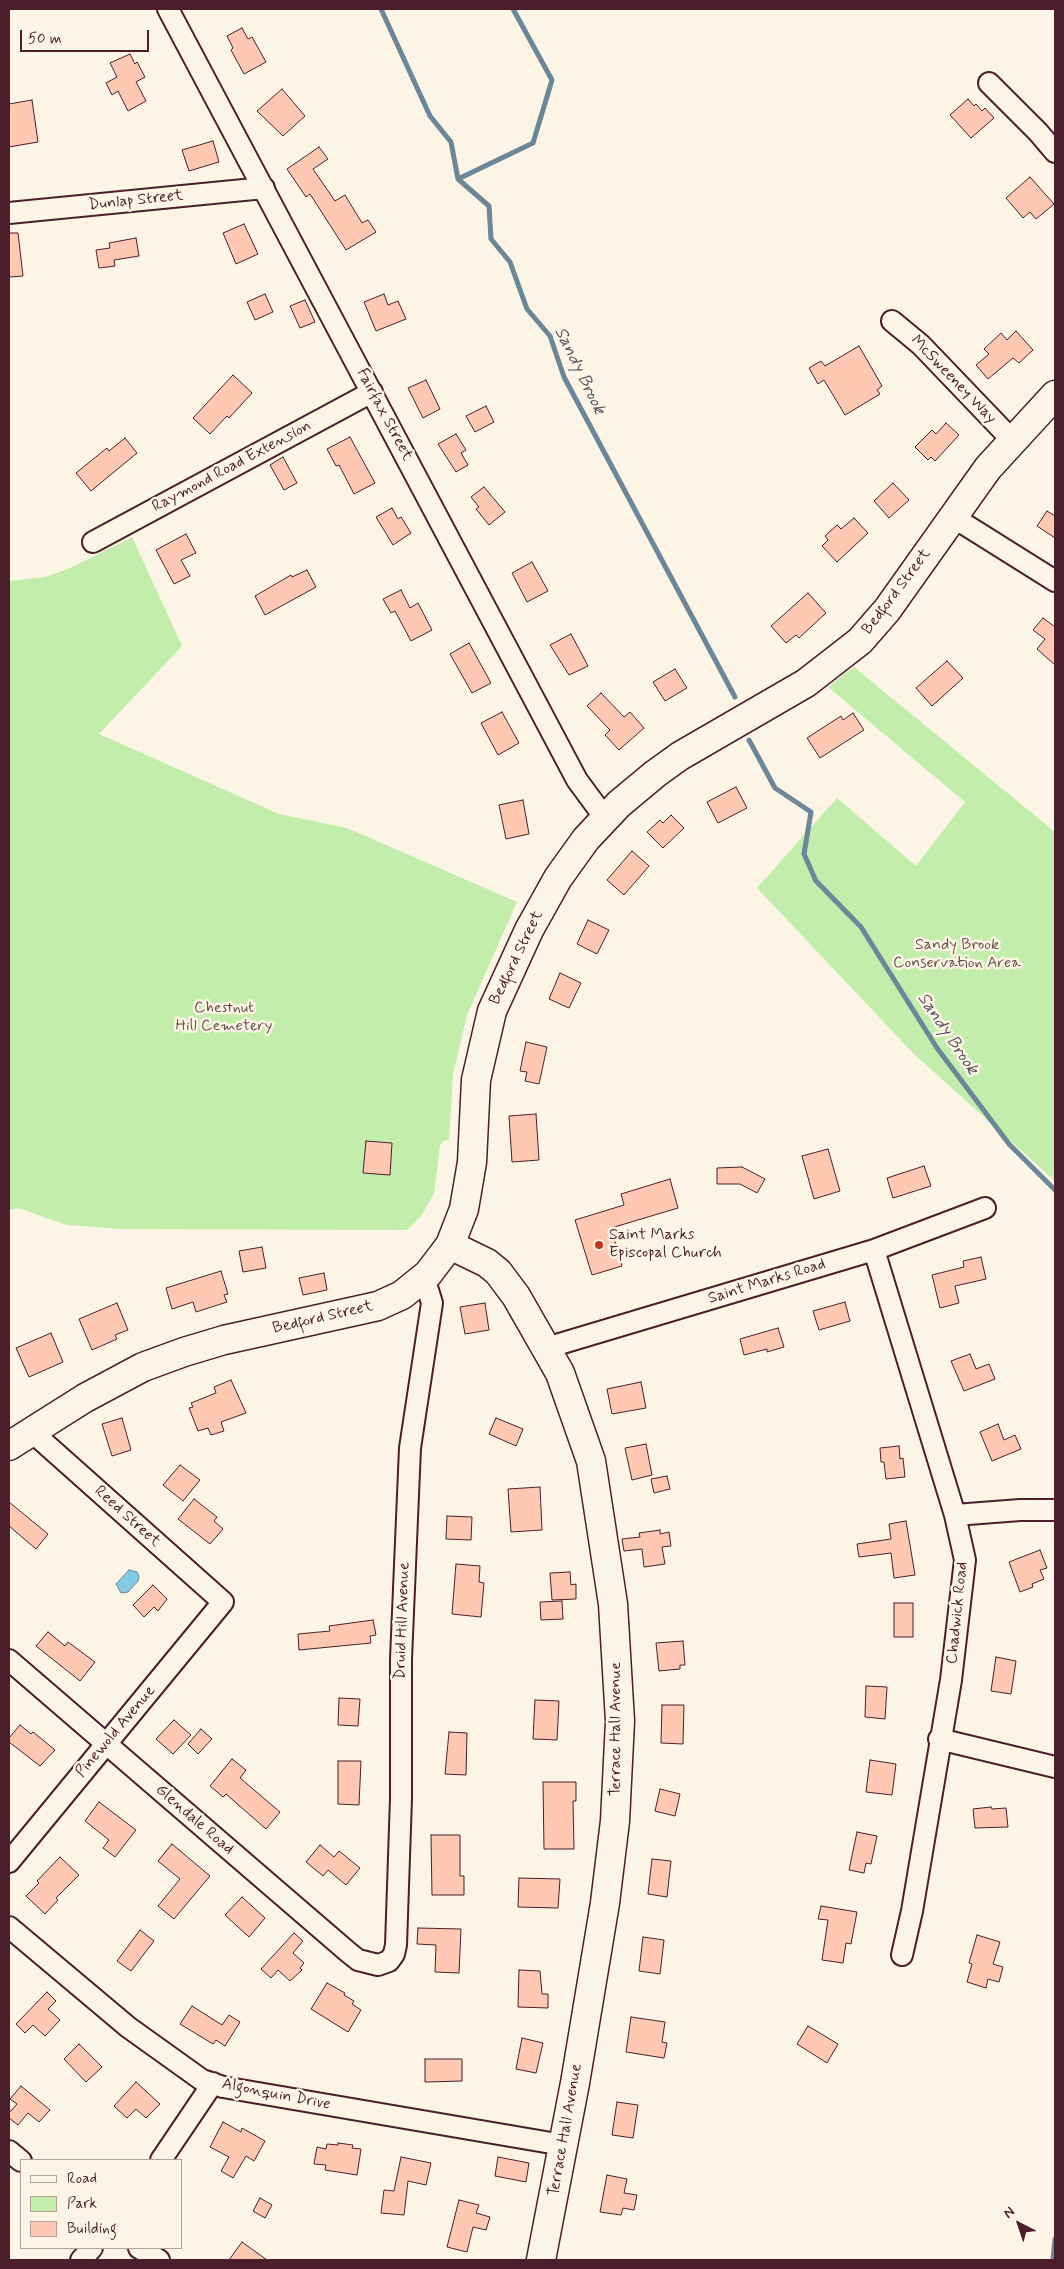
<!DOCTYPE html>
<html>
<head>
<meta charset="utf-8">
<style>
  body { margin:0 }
  #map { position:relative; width:1064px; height:2269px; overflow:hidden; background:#fcf5e5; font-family:Mynerve,sans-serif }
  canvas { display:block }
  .frame { position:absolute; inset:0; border:10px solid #4a1f2b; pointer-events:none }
  .legend { position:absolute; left:20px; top:2159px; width:162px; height:90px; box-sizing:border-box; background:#fcf5e5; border:1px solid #b59f9b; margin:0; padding:6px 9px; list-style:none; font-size:15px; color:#4a1f2b }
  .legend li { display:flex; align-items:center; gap:10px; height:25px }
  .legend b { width:25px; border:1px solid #b59f9b }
  .north { position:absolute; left:994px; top:2199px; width:50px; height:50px; -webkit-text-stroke:4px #fcf5e5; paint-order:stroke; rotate:319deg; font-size:14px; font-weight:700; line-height:20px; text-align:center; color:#4a1f2b }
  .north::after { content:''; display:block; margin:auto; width:18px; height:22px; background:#4a1f2b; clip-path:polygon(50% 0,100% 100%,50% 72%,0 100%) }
  .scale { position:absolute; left:20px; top:30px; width:129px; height:22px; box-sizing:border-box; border:2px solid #4a1f2b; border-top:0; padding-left:6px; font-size:15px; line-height:18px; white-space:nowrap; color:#4a1f2b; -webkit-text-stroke:4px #fcf5e5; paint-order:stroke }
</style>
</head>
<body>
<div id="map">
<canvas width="1064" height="2269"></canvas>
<div class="frame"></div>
<ul class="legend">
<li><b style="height:6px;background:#fcf5e5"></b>Road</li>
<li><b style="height:14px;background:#c2edaa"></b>Park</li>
<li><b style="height:14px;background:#ffc8b2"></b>Building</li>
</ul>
<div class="north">N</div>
<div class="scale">50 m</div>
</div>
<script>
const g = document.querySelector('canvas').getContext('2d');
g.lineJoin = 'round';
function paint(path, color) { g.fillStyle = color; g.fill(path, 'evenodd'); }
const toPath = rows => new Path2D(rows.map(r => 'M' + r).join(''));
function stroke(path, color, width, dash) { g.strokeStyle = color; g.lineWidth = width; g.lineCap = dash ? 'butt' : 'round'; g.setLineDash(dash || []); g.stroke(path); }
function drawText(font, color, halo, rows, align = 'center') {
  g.font = font + ' Mynerve,sans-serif'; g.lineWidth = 5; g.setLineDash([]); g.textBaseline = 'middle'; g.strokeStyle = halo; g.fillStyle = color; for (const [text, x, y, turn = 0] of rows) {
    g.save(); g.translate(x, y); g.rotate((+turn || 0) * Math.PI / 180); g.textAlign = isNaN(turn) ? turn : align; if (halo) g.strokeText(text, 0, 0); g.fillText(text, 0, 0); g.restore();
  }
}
paint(toPath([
  [132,537,182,646,99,734,279,814,347,828,517,902,467,1015,453,1075,449,1140,445,1140,440,1145,434,1193,422,1215,407,1230,122,1229,67,1225,18,1208,9,1210,9,581,45,577,70,568],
  [854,667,1055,832,1055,1181,914,1054,757,888,837,798,916,866,965,802,828,687]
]), '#c2edaa');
const water = toPath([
  [129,1570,137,1572,139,1576,138,1581,128,1592,121,1593,116,1584,129,1570]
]);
paint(water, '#83cae4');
stroke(water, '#6c869a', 1);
stroke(toPath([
  [381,9,430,116,451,142,458,179,489,206,491,239,510,262,527,309,550,336,564,377,735,697],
  [458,179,533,143,552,80,513,9],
  [749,740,775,788,811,812,804,854,816,881,861,927,937,1048,1009,1144,1055,1190],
  [1053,2260,1055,2239]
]), '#6c869a', 5);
const building = toPath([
  [242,28,248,39,252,37,266,62,244,74,231,50,233,48,227,36,242,28],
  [130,54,135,64,137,62,145,77,136,82,146,101,128,111,118,91,112,95,106,83,117,77,110,63,130,54],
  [282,89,305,116,283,136,257,111,282,89],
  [968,99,974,106,976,104,982,111,985,108,994,118,971,138,950,115,968,99],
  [32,100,38,142,9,147,9,104,32,100],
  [213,141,219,162,189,171,182,150,213,141],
  [319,147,328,159,313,169,335,201,345,195,362,223,368,220,376,232,346,250,310,194,306,197,287,169,319,147],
  [1030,177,1054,204,1036,219,1030,212,1023,218,1006,198,1030,177],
  [244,224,258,254,236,264,223,233,244,224],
  [9,233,18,233,23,276,9,277,9,233],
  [136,238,139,256,114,260,115,266,99,268,96,250,110,248,109,243,136,238],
  [265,294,273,312,255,320,247,302,265,294],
  [384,294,388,305,398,301,406,319,376,331,364,302,384,294],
  [305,300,315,322,300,328,290,306,305,300],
  [1016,331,1033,350,1019,363,1013,358,988,379,976,365,989,354,984,349,1001,333,1007,340,1016,331],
  [859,346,882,386,877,390,880,394,845,415,824,380,818,384,809,368,821,361,825,366,859,346],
  [233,375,252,393,229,418,227,416,210,434,193,418,233,375],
  [426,380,440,409,423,418,408,388,426,380],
  [486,406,494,422,475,432,466,416,486,406],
  [946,423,959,435,935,461,931,457,928,460,915,447,932,430,936,434,946,423],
  [456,434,466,450,461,453,468,465,456,472,438,444,456,434],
  [350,437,375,483,354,494,339,465,336,466,327,449,350,437],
  [125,438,137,453,91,491,76,473,107,448,109,451,125,438],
  [283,457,297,483,284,490,270,465,283,457],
  [893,483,909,500,889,518,874,501,893,483],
  [484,487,505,512,489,525,476,509,479,507,471,497,484,487],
  [392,508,398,519,401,517,411,533,393,545,376,517,392,508],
  [1047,511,1055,516,1055,538,1037,526,1047,511],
  [854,518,868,533,837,562,822,546,828,540,825,536,837,525,841,529,854,518],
  [186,534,196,553,181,560,190,576,174,584,156,550,186,534],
  [532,562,548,591,527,602,512,573,532,562],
  [307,570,316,587,265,615,255,596,291,575,292,577,307,570],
  [401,590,410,608,418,603,432,630,411,641,395,611,391,613,383,599,401,590],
  [808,593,826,613,799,638,796,635,786,643,771,626,808,593],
  [1043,618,1055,627,1055,665,1037,649,1045,639,1033,630,1043,618],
  [571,634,588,666,569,675,550,645,571,634],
  [469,643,491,683,472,693,450,654,469,643],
  [947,661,963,678,932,706,916,688,947,661],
  [675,669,687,688,665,701,653,682,675,669],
  [601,693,624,717,630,712,644,728,619,750,605,735,610,730,587,706,601,693],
  [502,712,519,743,498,755,481,723,502,712],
  [853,713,864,730,820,758,807,738,841,716,843,720,853,713],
  [736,787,747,808,718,823,707,802,736,787],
  [523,800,529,834,506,839,499,805,523,800],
  [671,815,684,828,663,848,647,832,660,820,663,823,671,815],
  [632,851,649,866,624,895,607,880,632,851],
  [588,920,609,930,597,954,577,944,588,920],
  [560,973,581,983,569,1008,549,999,560,973],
  [526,1042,547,1047,539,1084,525,1081,527,1072,520,1071,526,1042],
  [536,1114,539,1160,512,1162,509,1116,536,1114],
  [366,1141,392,1143,390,1175,363,1173,366,1141],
  [828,1149,840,1191,814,1199,802,1156,828,1149],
  [924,1166,931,1186,893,1198,887,1178,924,1166],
  [742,1167,765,1179,757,1193,740,1184,717,1184,717,1168,742,1167],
  [670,1179,678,1208,611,1228,622,1266,592,1275,575,1220,624,1205,621,1194,670,1179],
  [262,1247,266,1268,243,1272,239,1251,262,1247],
  [981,1257,986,1279,955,1286,959,1303,940,1308,932,1275,964,1267,963,1261,981,1257],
  [221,1271,228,1294,224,1295,227,1302,196,1312,193,1302,172,1309,166,1288,221,1271],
  [324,1273,327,1290,303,1295,299,1278,324,1273],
  [845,1302,850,1321,819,1330,813,1311,845,1302],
  [117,1303,128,1330,115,1335,117,1339,92,1350,79,1319,117,1303],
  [485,1303,489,1330,465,1334,460,1307,485,1303],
  [778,1328,784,1347,767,1352,767,1349,744,1355,740,1339,778,1328],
  [51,1333,63,1362,29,1377,16,1348,51,1333],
  [970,1354,976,1369,989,1364,995,1379,964,1391,951,1361,970,1354],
  [231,1380,246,1413,221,1422,224,1431,211,1435,208,1428,198,1431,189,1408,193,1407,191,1403,216,1393,214,1387,231,1380],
  [641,1382,646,1408,612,1414,607,1389,641,1382],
  [122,1418,131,1450,112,1456,102,1424,122,1418],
  [496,1418,523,1429,516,1446,489,1434,496,1418],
  [998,1424,1004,1440,1015,1435,1021,1449,992,1461,980,1432,998,1424],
  [646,1444,652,1475,632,1480,625,1448,646,1444],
  [899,1446,900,1459,903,1458,905,1477,886,1479,884,1462,881,1462,880,1448,899,1446],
  [180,1465,200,1480,183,1501,163,1485,180,1465],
  [667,1476,670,1489,654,1493,651,1479,667,1476],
  [540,1487,542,1530,511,1532,508,1489,540,1487],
  [194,1499,217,1517,214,1521,223,1529,210,1544,178,1519,194,1499],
  [9,1502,48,1534,36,1549,9,1526,9,1502],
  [447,1516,472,1517,471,1540,446,1539,447,1516],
  [906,1521,915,1575,894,1578,891,1553,859,1557,857,1544,891,1539,889,1524,906,1521],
  [660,1530,660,1534,669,1532,671,1546,662,1547,665,1564,644,1567,642,1549,624,1551,622,1539,640,1537,639,1533,660,1530],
  [1040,1550,1047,1568,1040,1570,1044,1579,1032,1584,1033,1587,1020,1592,1009,1562,1040,1550],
  [456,1564,480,1566,479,1582,484,1583,481,1617,452,1614,456,1564],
  [570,1572,571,1585,576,1584,576,1599,552,1600,550,1573,570,1572],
  [153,1585,167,1599,158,1611,154,1607,144,1617,133,1605,153,1585],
  [562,1601,563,1619,541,1620,540,1602,562,1601],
  [894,1603,913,1603,913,1637,894,1637,894,1603],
  [373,1620,376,1635,370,1636,371,1643,299,1650,298,1634,330,1631,329,1626,373,1620],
  [48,1632,65,1646,68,1642,95,1662,80,1681,36,1646,48,1632],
  [683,1641,685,1665,680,1665,680,1669,659,1671,656,1643,683,1641],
  [996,1657,1016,1661,1011,1694,991,1691,996,1657],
  [866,1686,887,1687,885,1719,865,1717,866,1686],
  [339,1698,360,1699,358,1726,338,1725,339,1698],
  [535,1700,559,1701,557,1740,533,1739,535,1700],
  [662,1705,684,1705,683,1744,661,1743,662,1705],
  [174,1720,191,1735,173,1754,156,1739,174,1720],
  [20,1725,31,1734,33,1732,55,1750,40,1766,9,1742,9,1738,20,1725],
  [201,1729,212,1739,198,1754,188,1744,201,1729],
  [449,1732,467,1733,466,1775,445,1774,449,1732],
  [232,1759,246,1770,240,1778,280,1812,266,1829,226,1794,223,1797,210,1786,232,1759],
  [870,1760,896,1764,892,1795,866,1792,870,1760],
  [338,1761,361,1761,359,1805,338,1804,338,1761],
  [543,1782,576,1782,576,1801,573,1801,574,1849,544,1849,543,1782],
  [660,1789,680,1794,675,1816,655,1811,660,1789],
  [99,1802,136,1830,115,1857,103,1848,109,1840,85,1821,99,1802],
  [991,1807,992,1809,1006,1808,1008,1827,975,1828,973,1809,991,1807],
  [857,1832,877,1836,871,1864,866,1863,864,1873,849,1870,857,1832],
  [431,1835,460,1835,460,1876,464,1876,464,1895,432,1895,431,1835],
  [172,1844,210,1876,174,1919,158,1906,180,1879,158,1861,172,1844],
  [320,1845,334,1857,339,1851,360,1868,346,1885,328,1870,323,1876,306,1862,320,1845],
  [60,1857,79,1875,56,1898,58,1900,45,1914,26,1896,39,1883,37,1881,60,1857],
  [652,1859,671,1861,667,1897,648,1894,652,1859],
  [519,1878,560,1879,558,1908,518,1907,519,1878],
  [242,1897,265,1918,249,1937,225,1915,242,1897],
  [821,1906,857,1912,851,1944,846,1943,843,1963,822,1960,828,1920,818,1919,821,1906],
  [418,1928,461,1929,459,1973,435,1972,436,1945,417,1944,418,1928],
  [140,1930,154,1941,131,1971,117,1961,140,1930],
  [294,1933,303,1941,293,1953,304,1963,300,1968,302,1970,290,1981,278,1970,271,1978,261,1969,294,1933],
  [977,1935,1000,1942,993,1964,1003,1967,999,1982,988,1979,986,1988,967,1982,972,1964,969,1963,977,1935],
  [643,1937,664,1940,660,1974,639,1971,643,1937],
  [519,1970,540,1971,542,1994,548,1994,548,2008,518,2007,519,1970],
  [327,1983,345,1993,344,1995,354,2001,352,2004,361,2010,348,2032,311,2009,327,1983],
  [47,1992,56,2001,48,2009,60,2020,45,2036,33,2025,25,2033,16,2024,47,1992],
  [192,2006,222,2025,229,2015,240,2022,225,2046,216,2040,213,2044,180,2024,192,2006],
  [631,2017,665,2022,662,2042,667,2043,664,2058,626,2052,631,2017],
  [808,2026,838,2044,827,2063,797,2044,808,2026],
  [522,2038,543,2043,536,2073,516,2069,522,2038],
  [79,2044,102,2067,86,2082,64,2059,79,2044],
  [425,2059,462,2059,462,2081,425,2082,425,2059],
  [136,2082,160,2104,146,2118,136,2109,127,2118,114,2106,136,2082],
  [21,2086,50,2110,39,2122,28,2113,18,2125,9,2118,9,2113,17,2104,10,2099,21,2086],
  [617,2102,638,2105,633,2138,612,2135,617,2102],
  [223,2122,241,2132,242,2128,265,2141,254,2161,246,2156,233,2178,221,2171,229,2157,210,2147,223,2122],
  [338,2143,353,2145,352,2148,361,2149,357,2175,325,2170,326,2165,314,2164,317,2147,326,2149,327,2144,338,2145,338,2143],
  [401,2157,431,2163,426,2185,408,2181,404,2215,381,2213,384,2190,394,2191,401,2157],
  [498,2157,529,2163,526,2182,495,2176,498,2157],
  [607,2175,627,2179,624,2193,637,2195,634,2210,623,2208,621,2215,600,2212,607,2175],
  [260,2198,272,2205,265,2218,253,2211,260,2198],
  [459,2200,479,2205,476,2213,490,2217,486,2230,473,2227,467,2252,447,2247,459,2200],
  [242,2242,267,2260,229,2260,242,2242]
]);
paint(building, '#ffc8b2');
stroke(building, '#4a1f2b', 1);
const minor = toPath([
  [168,9,577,780,605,818],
  [989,83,1038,132,1055,152],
  [9,213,264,188],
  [892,321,921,345,1012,440],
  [953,517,1055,581],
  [93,542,372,392],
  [874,1250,955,1515,965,1560,951,1680,912,1911,902,1955],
  [546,1348,874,1250,985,1208],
  [955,1515,1020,1510,1055,1510],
  [9,1660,348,1952,358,1960,378,1965,389,1961,394,1954,396,1945,401,1798,401,1659,410,1448,432,1303,428,1290,421,1280],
  [939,1739,1055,1767],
  [9,1862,223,1602,31,1431],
  [9,1927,128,2027,202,2080,223,2087,563,2145],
  [9,2151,21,2161],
  [161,2160,213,2083],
  [139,2248,159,2260],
  [81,2260,92,2248]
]);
const secondary = toPath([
  [450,1245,487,1263,498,1272,516,1296,560,1373,591,1461,613,1604,620,1721,615,1821,605,1903,575,2083,541,2260],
  [9,1446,85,1398,143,1367,184,1352,224,1340,378,1306,402,1295,428,1274,450,1245,464,1209,472,1162,476,1080,492,1011,529,930,558,878,586,839,619,804,655,774,680,756,806,683,860,641,887,610,988,468,1055,395]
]);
stroke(minor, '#4a1f2b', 24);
stroke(secondary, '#4a1f2b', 31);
stroke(minor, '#fcf5e5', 20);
stroke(secondary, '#fcf5e5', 28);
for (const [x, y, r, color] of [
  [599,1245,5,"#c8321e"]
]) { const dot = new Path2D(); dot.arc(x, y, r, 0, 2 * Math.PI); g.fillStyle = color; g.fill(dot); stroke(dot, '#fcf5e5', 2); }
drawText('16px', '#4a1f2b', '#fcf5e5', [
  ["Dunlap Street",136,201,-6],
  ["McSweeney Way",953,380,46],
  ["Fairfax Street",384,415,62],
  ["Raymond Road Extension",232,467,-28],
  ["Bedford Street",897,592,-53],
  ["Bedford Street",517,958,-64],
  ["Saint Marks Road",767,1282,-17],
  ["Bedford Street",323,1318,-13],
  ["Reed Street",127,1517,42],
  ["Chadwick Road",958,1613,-84],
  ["Druid Hill Avenue",403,1621,-88],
  ["Terrace Hall Avenue",617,1729,-90],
  ["Pinewold Avenue",116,1732,-50],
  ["Glendale Road",194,1820,41],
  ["Algonquin Drive",276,2095,11],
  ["Terrace Hall Avenue",566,2130,-80]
]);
drawText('16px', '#68524b', '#fcf5e5', [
  ["Sandy Brook",957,946],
  ["Conservation Area",957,964],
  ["Chestnut",224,1009],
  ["Hill Cemetery",224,1027]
]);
drawText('16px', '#4a1f2b', '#fcf5e5', [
  ["Saint Marks",609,1236],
  ["Episcopal Church",609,1254]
], 'left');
drawText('italic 18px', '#5b5262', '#fcf5e5', [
  ["Sandy Brook",579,371,64],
  ["Sandy Brook",947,1034,56]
]);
</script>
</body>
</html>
